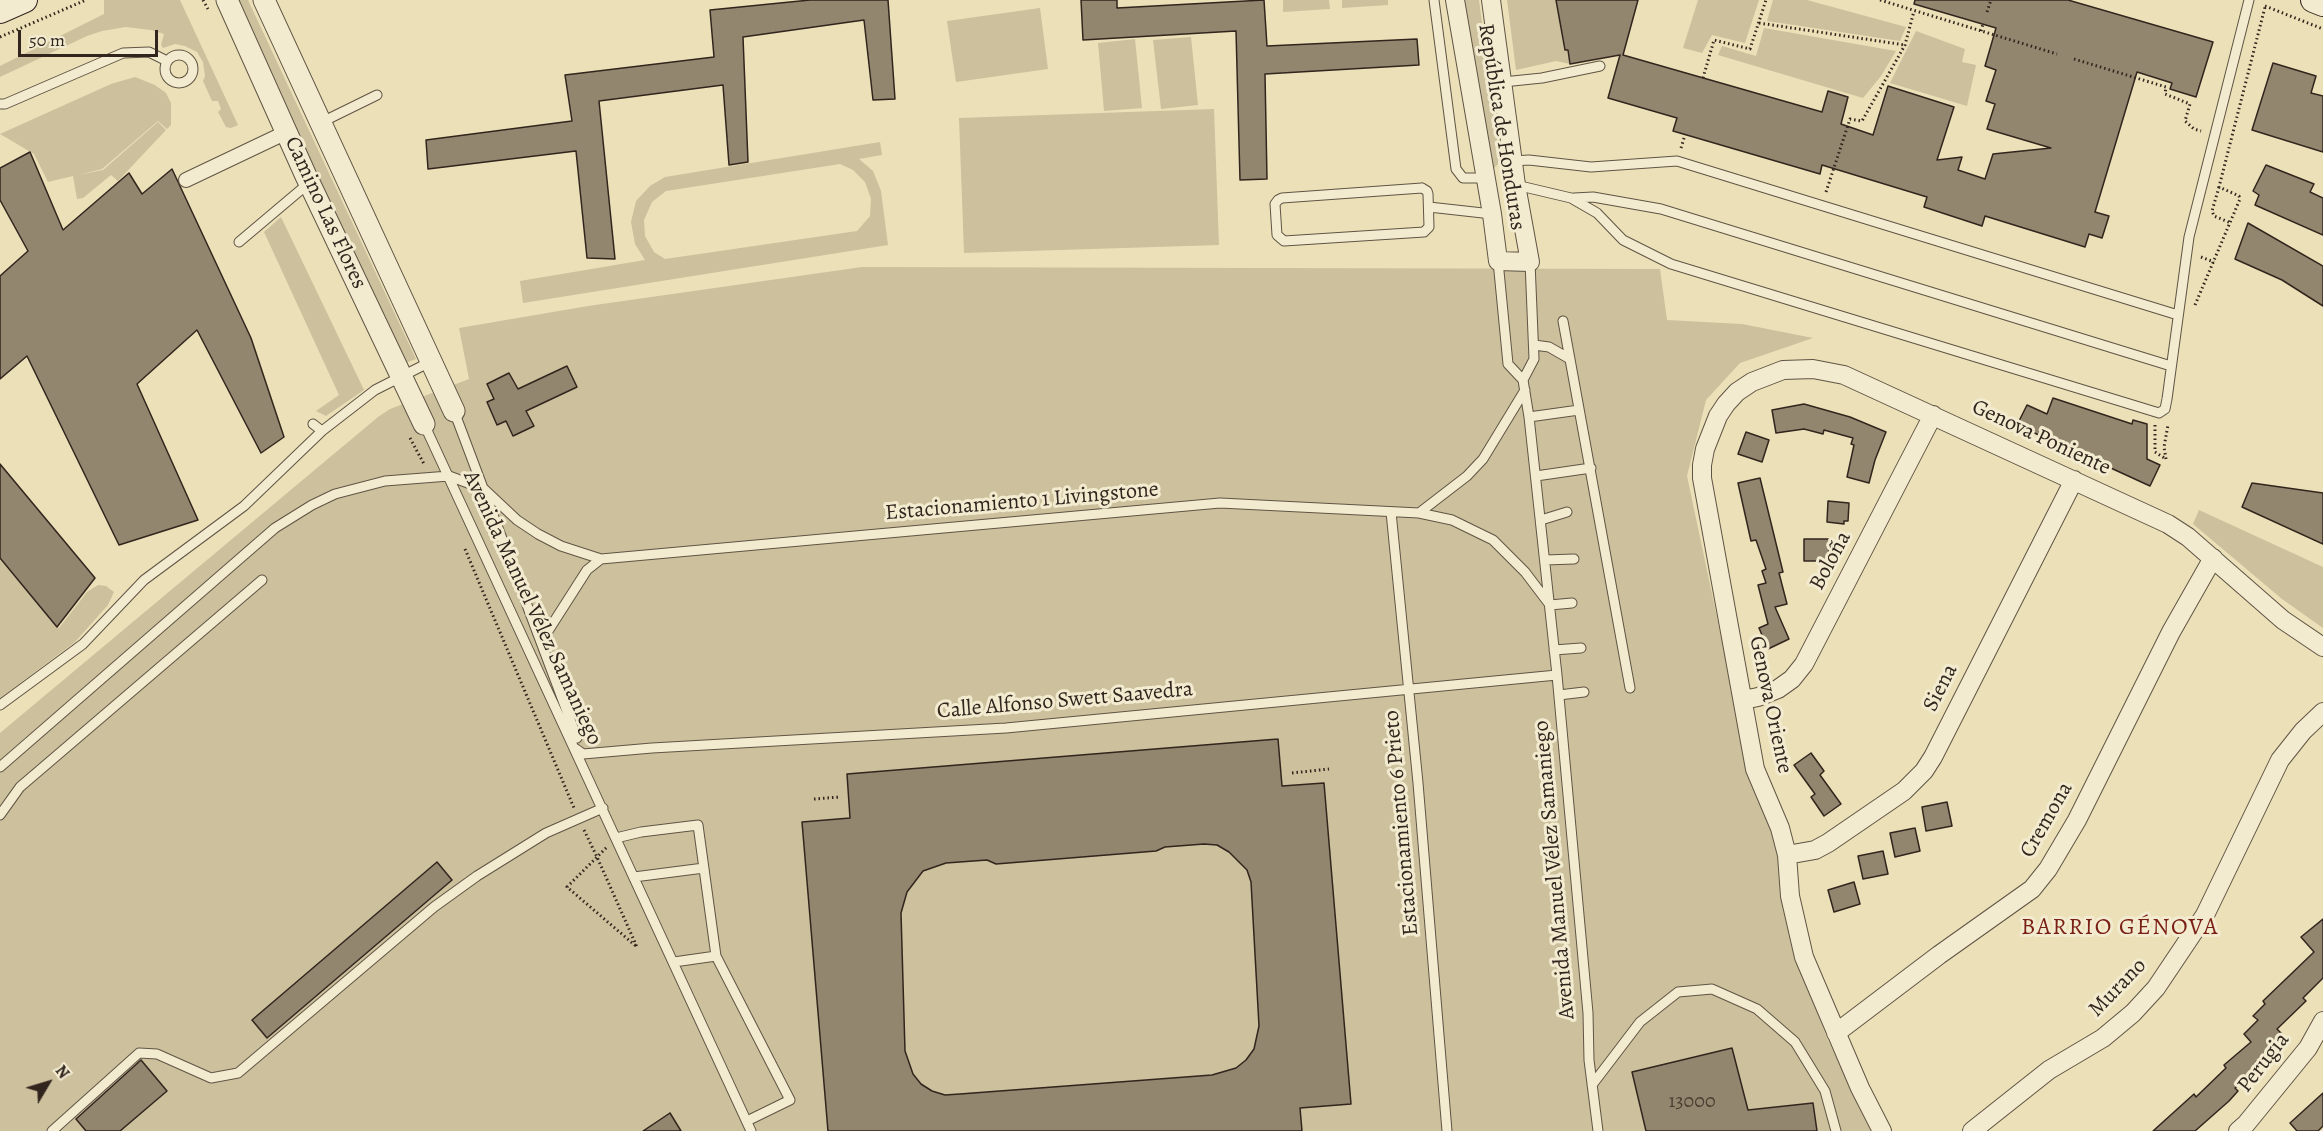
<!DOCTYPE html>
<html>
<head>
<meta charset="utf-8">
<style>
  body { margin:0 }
  #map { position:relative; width:2323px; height:1131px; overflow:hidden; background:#ebe0b7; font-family:Alegreya,serif }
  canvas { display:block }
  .north { position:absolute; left:18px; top:1053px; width:60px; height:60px; -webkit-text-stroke:4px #f2ebd0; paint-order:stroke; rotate:52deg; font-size:16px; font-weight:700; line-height:24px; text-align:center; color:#32251e }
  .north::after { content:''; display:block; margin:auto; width:21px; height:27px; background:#32251e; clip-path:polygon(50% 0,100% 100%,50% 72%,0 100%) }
  .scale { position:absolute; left:18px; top:30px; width:140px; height:27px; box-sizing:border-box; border:3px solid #32251e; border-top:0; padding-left:8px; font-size:18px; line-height:21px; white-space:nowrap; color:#32251e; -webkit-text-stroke:4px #f2ebd0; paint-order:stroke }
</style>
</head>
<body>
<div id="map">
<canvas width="2323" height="1131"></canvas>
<div class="north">N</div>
<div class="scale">50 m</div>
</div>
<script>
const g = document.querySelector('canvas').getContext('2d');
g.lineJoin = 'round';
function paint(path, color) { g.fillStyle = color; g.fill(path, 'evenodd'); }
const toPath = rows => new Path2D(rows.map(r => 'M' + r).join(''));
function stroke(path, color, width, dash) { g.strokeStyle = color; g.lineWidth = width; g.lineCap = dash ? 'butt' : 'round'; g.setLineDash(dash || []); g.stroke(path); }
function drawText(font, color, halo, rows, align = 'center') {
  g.font = font + ' Alegreya,serif'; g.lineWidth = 6; g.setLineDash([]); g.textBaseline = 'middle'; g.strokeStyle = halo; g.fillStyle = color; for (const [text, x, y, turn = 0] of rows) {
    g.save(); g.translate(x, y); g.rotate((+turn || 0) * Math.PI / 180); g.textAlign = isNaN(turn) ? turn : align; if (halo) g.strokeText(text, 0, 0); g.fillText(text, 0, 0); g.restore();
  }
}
paint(toPath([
  [104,0,180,0,238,125,231,128,226,127,218,112,221,109,218,101,212,101,203,81,205,76,203,62,197,52,185,46,175,44,163,48,161,45,164,34,151,30,126,27,102,31,87,36,0,77,0,66,104,14],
  [234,0,248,0,416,359,405,363],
  [1283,0,1329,0,1330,9,1283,12],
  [1342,0,1388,0,1388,5,1342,8],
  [1464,0,1479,0,1500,162,1494,168,1491,167],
  [1507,0,1556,0,1564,50,1568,50,1570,64,1556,61,1516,70],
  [1698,0,1759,0,1745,43,1712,35,1702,53,1683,48],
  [1773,0,1807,0,1906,27,1900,41,1767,21],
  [1040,8,1048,69,956,82,947,21],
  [1764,28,1896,51,1881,76,1863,98,1718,55,1722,46,1756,56],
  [1916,31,1965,49,1962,62,1976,65,1967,106,1890,83],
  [1191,37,1198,105,1161,109,1153,40],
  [1135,39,1142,108,1104,111,1098,43],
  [135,77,155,85,166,93,171,103,171,125,167,129,158,121,102,169,78,175,103,170,158,122,166,130,118,181,111,175,83,198,77,199,73,176,48,182,34,154,0,134,111,84],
  [1214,109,1219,245,964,253,959,118],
  [880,142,882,155,859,159,873,171,881,191,888,245,523,303,520,281,645,260,635,244,631,222,636,201,650,186,665,177],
  [840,164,853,170,865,182,871,199,870,216,857,231,665,259,654,252,645,236,644,220,652,202,666,191],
  [281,217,364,390,326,416,316,411,339,395,264,232],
  [862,267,1660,269,1667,320,1742,324,1813,338,1740,363,1706,400,1687,476,1750,773,1775,829,1796,954,1827,1038,1872,1131,0,1131,0,733,378,417,390,409,469,379,459,328,588,306],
  [2199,510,2323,567,2323,628,2282,599,2193,524],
  [0,560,59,628,87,592,98,585,106,586,114,592,108,605,75,642,0,698]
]), '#ccc09d');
const building = toPath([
  [810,0,888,0,895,99,873,100,864,20,743,37,748,162,729,165,723,85,599,101,615,259,587,258,576,151,428,169,426,140,572,121,565,75,714,57,710,10,810,0],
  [1081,0,1117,0,1117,8,1264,0,1267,46,1417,39,1419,65,1265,74,1267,179,1240,180,1236,31,1083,40,1081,0],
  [1556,0,1638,0,1623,55,1822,112,1828,91,1848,97,1841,124,1873,135,1888,86,1954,107,1937,160,1962,157,1958,170,1985,179,1993,154,2051,148,1987,129,1995,104,1986,101,1996,70,1985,66,1996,28,1914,4,1915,0,2068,0,2213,42,2196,97,2170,89,2172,83,2137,72,2095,212,2109,216,2102,238,2089,234,2085,247,1985,216,1982,226,1924,207,1927,197,1822,165,1820,174,1673,131,1677,118,1608,98,1620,55,1570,64,1568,50,1565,50,1556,0],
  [2273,63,2316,76,2311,93,2323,96,2323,152,2252,130,2273,63],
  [30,152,63,230,129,173,142,194,172,169,251,338,284,437,261,453,197,330,137,384,198,520,119,545,27,356,0,379,0,276,28,251,0,200,0,168,30,152],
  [2266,165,2314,184,2310,192,2323,198,2323,235,2255,205,2259,195,2253,191,2266,165],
  [2248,223,2323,266,2323,306,2282,280,2235,259,2248,223],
  [567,366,577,387,526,411,534,426,513,436,506,421,497,425,487,402,494,399,487,384,509,373,518,389,567,366],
  [2053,398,2132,424,2133,420,2147,424,2147,459,2160,465,2150,486,2017,425,2027,405,2047,414,2053,398],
  [1804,404,1850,417,1886,432,1875,460,1869,483,1847,477,1854,445,1851,444,1853,438,1824,430,1823,434,1804,429,1776,433,1772,410,1804,404],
  [1746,432,1769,440,1762,462,1738,454,1746,432],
  [0,464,95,578,57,627,0,558,0,464],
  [1760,478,1783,572,1779,573,1787,604,1775,607,1789,639,1768,649,1759,628,1768,624,1758,585,1766,583,1762,571,1766,569,1756,540,1751,541,1738,483,1760,478],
  [2252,483,2323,493,2323,544,2242,507,2252,483],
  [1828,501,1849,503,1848,521,1844,521,1844,524,1827,522,1828,501],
  [1804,539,1829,539,1829,561,1804,561,1804,539],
  [1278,739,1282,786,1324,783,1351,1104,1300,1108,1302,1131,828,1131,802,822,850,818,847,774,1278,739],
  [1204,844,1217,845,1229,852,1247,870,1251,882,1259,1026,1254,1049,1246,1060,1236,1068,1212,1075,960,1094,945,1095,932,1091,921,1084,913,1074,905,1051,901,913,907,892,923,871,946,863,987,860,996,864,1156,851,1165,847,1204,844],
  [1811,753,1824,771,1820,775,1841,804,1824,816,1811,797,1815,794,1794,765,1811,753],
  [1947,802,1952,826,1926,831,1922,807,1947,802],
  [1915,828,1920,851,1895,857,1890,833,1915,828],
  [1883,851,1888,874,1863,879,1858,856,1883,851],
  [437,862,452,880,267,1038,252,1020,437,862],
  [1854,882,1860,904,1834,912,1828,890,1854,882],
  [2323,919,2323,978,2303,998,2306,1001,2277,1029,2284,1036,2254,1064,2258,1069,2235,1088,2238,1091,2229,1101,2195,1131,2153,1131,2194,1094,2196,1097,2226,1068,2224,1065,2251,1042,2244,1034,2258,1020,2253,1016,2265,1004,2263,1001,2314,952,2301,937,2323,919],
  [1732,1048,1748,1110,1813,1103,1817,1131,1646,1131,1632,1072,1732,1048],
  [141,1060,167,1091,120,1131,86,1131,76,1119,141,1060],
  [2323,1093,2323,1126,2318,1131,2297,1131,2290,1123,2323,1093],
  [670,1113,681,1131,643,1131,670,1113]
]);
paint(building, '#92866e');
stroke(building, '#32251e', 1.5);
const service = toPath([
  [1434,0,1456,169,1463,178,1486,178],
  '165 69a14 14 0 1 1 28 0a14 14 0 1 1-28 0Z',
  [1503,82,1542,78,1600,66],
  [0,104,5,104,123,53,149,52,167,61],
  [322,122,377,95],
  [1513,161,1529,160,1591,167,1677,161,2178,315],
  [1516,185,1571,198,1597,213,1623,240,1671,264,2159,413,2165,409,2167,399,2189,237,2249,0],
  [1422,188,1427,191,1428,194,1429,227,1424,232,1284,241,1277,235,1275,204,1278,200,1282,198,1422,188],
  [1574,198,1593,197,1661,209,2171,366],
  [1429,207,1492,214],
  [239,242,303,188,306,179],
  [1498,261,1508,364,1523,380,1529,417,1557,675,1588,1013,1589,1060,1598,1131],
  [1563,321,1630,688],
  [1534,345,1549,347,1570,359],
  [1523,380,1534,359,1530,262],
  [454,411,577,738],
  [1529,417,1579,410],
  [313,424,322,431,375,390,430,362],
  [424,424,751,1131],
  [1536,476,1591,468],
  [1391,512,1418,783,1447,1131],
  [1419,513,1467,476,1483,459,1525,390],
  [1541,520,1567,512],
  [1545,560,1574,559],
  [1550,605,1572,603],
  [541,642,587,570,601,559],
  [1554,650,1581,648],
  [1559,695,1584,692],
  [0,705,83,644,144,580,244,506,322,431],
  [576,749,583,754,652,748,1006,728,1557,675],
  [0,767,275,528,312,505,335,494,385,481,449,476,484,489,517,520,538,534,561,546,601,559,1220,503,1419,513,1452,520,1493,540,1525,572,1550,605],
  [0,815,20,787,262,580],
  [616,838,641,832,698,825,716,956,790,1100,747,1121],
  [634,877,704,868],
  [674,962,716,956],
  [1592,1085,1640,1022,1678,992,1712,989,1757,1009,1795,1042,1825,1091,1836,1131],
  [52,1131,139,1053,157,1054,211,1078,238,1073,434,907,477,876,546,833,603,808]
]);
const pedestrian = toPath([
  [186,180,287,132]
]);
const minor = toPath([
  [1455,0,1492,214,1498,261,1530,262,1516,185,1491,0],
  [1743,700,1758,697,1778,689,1792,679,1804,664,1933,415],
  [1787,855,1815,850,1828,843,1904,791,1924,771,1933,757,2074,480],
  [1836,1033,1939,955,2032,889,2048,869,2077,820,2171,632,2213,558],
  [1882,1131,1860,1088,1804,957,1790,896,1787,855,1780,828,1755,769,1702,478,1702,465,1705,449,1718,416,1726,404,1737,392,1752,382,1783,370,1813,369,1844,375,2168,524,2188,537,2283,620,2323,647],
  [1972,1131,2049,1070,2103,1038,2133,1013,2156,988,2205,915,2280,760,2303,731,2323,712],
  [2238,1131,2246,1124,2308,1048,2323,1021]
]);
const tertiary = toPath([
  [227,0,306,176,424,424],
  [264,0,454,411]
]);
const secondary = toPath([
  [2313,0,2323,4],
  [0,11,25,0]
]);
stroke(service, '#605444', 11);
stroke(pedestrian, '#605444', 16);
stroke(minor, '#605444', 20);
stroke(tertiary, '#605444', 23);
stroke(secondary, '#32251e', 26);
stroke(toPath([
  [203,0,208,9],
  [1880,0,2057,54],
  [2265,6,2323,29],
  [1987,12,1991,0],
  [1759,23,1905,45],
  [1981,31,1983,24],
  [0,37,86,0],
  [2074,59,2166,87,2165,94,2190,104,2185,121,2194,129,2201,131],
  [1703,78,1714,40,1750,49,1766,0],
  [1681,148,1685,135],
  [2219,187,2212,211,2214,216,2231,223],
  [1826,192,1850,119,1862,121,1905,45,1914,11],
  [2201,257,2214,262],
  [2195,305,2240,199,2239,196,2219,187,2265,7],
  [2155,425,2155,452,2166,459],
  [410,438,424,464],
  [2166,459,2164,447,2168,425],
  [465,549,574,808],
  [1292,773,1329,769],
  [814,799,840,797],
  [584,830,597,857,637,947,567,887,607,847]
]), '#32251e', 3, [1.5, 3]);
stroke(service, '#f2ebd0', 9);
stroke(pedestrian, '#f2ebd0', 14);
stroke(minor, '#f2ebd0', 18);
stroke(tertiary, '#f2ebd0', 21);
stroke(secondary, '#f2ebd0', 24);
drawText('20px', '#4a3d32', null, [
  ["13000",1692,1102]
]);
drawText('22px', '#32251e', '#f2ebd0', [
  ["República de Honduras",1501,127,81],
  ["Camino Las Flores",325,213,65],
  ["Genova Poniente",2041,438,25],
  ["Estacionamiento 1 Livingstone",1022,502,-5],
  ["Boloña",1831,561,-62],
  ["Avenida Manuel Vélez Samaniego",532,608,65],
  ["Siena",1941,688,-63],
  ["Calle Alfonso Swett Saavedra",1065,701,-5],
  ["Genova Oriente",1770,705,78],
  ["Cremona",2047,820,-60],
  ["Estacionamiento 6 Prieto",1402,823,-95],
  ["Avenida Manuel Vélez Samaniego",1555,870,-95],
  ["Murano",2118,988,-46],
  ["Perugia",2264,1063,-52]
]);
g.letterSpacing = '1.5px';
drawText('24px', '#7a1f14', '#f2ebd0', [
  ["BARRIO GÉNOVA",2120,928]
]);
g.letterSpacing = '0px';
</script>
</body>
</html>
